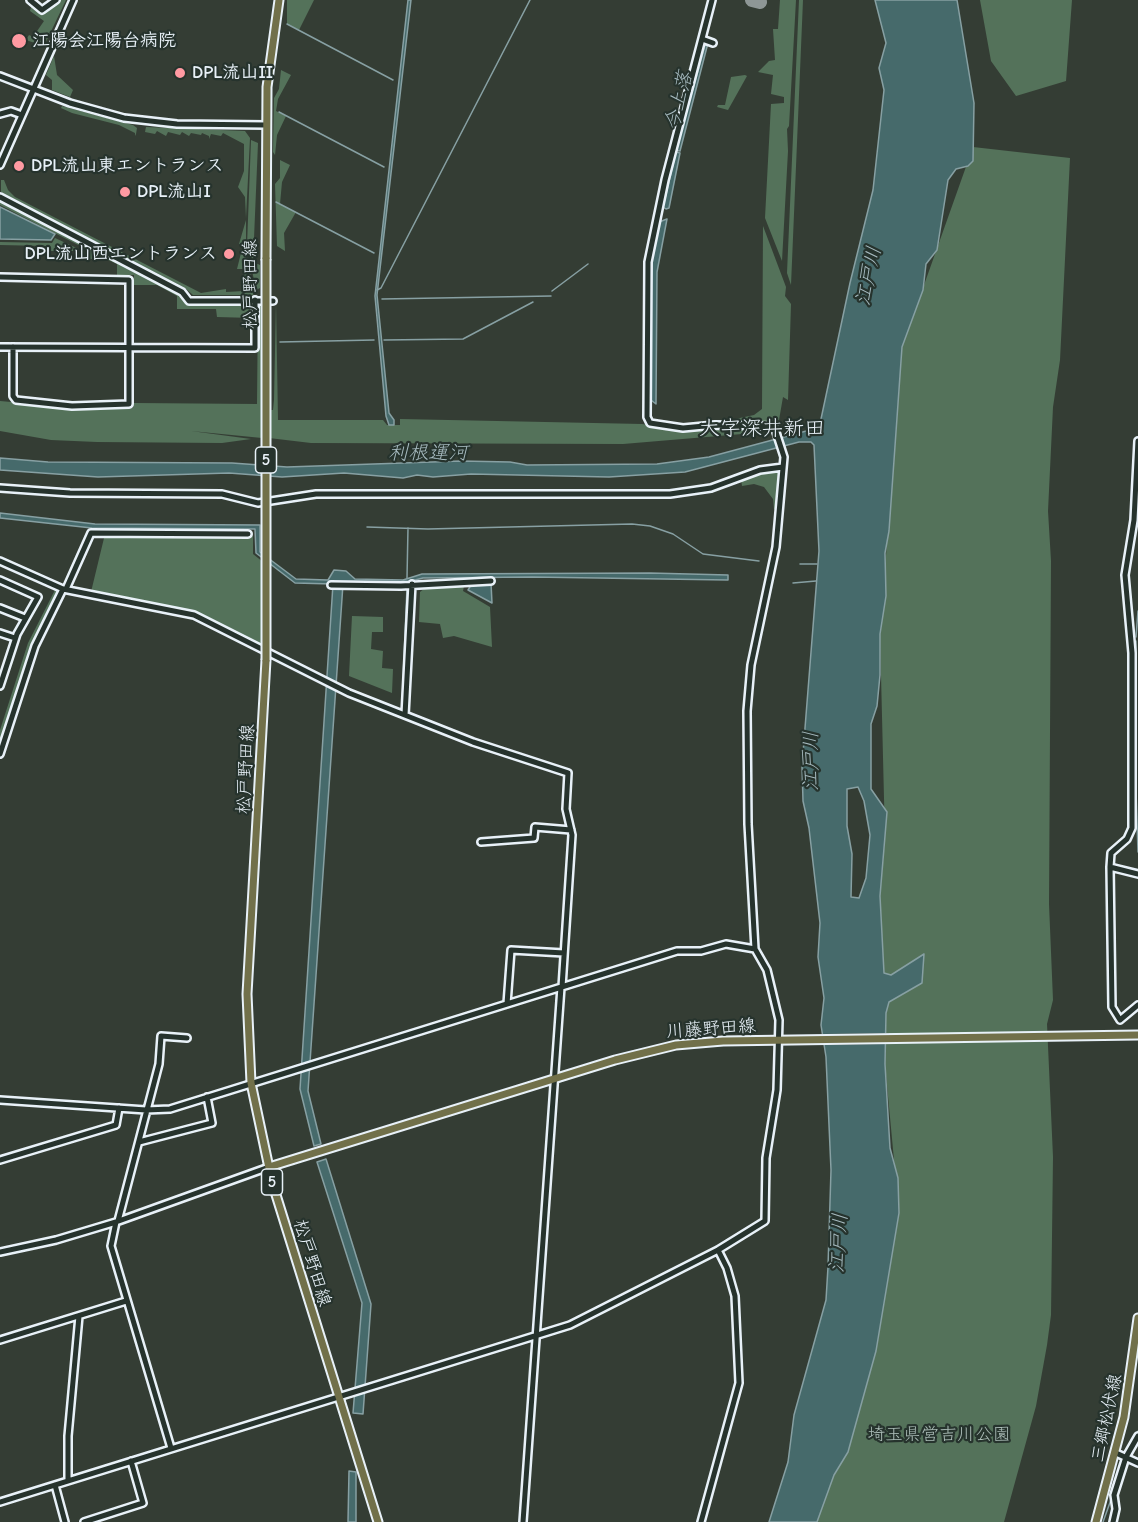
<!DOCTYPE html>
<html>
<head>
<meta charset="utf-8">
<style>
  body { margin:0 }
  canvas { display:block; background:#343d34 }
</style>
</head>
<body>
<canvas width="1138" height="1522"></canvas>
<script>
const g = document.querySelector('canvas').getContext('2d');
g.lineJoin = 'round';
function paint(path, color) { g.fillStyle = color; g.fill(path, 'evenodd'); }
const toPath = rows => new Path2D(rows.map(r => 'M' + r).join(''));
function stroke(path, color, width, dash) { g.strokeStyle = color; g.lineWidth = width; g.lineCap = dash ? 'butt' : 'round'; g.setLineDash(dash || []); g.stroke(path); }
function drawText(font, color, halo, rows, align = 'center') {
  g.font = font + ' "Comic Neue","Klee One",sans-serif'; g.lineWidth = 4.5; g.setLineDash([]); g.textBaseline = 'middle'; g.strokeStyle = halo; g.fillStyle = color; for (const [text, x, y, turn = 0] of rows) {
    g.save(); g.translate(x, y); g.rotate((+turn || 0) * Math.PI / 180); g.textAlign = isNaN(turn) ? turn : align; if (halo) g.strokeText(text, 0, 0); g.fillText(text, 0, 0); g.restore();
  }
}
paint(toPath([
  [57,0,66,0,44,46,26,40,29,35,33,37,44,21,30,11,32,3,44,11],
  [287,0,314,0,299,30,287,24],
  [780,0,796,0,789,126,787,129,788,151,782,261,765,218,771,104,784,103,784,97,771,94,773,75,758,72,769,61,775,60,773,29,778,29],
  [799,0,803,0,791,285,787,273],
  [980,0,1072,0,1066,81,1016,96,991,61],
  [54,56,57,75,73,90,70,97,52,90,52,80,46,75],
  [281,70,291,75,278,99,276,111,286,116,277,135,275,155,273,152,274,98,279,89],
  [745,75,747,76,728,110,717,107,718,105,725,105,731,77],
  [62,106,133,125,137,128,136,134,135,136,135,133,119,125,72,113,61,108],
  [146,127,245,131,250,138,246,218,245,197,238,187,244,171,244,144,223,133,221,136,211,134,209,139,209,136,202,133,201,135,191,133,189,136,182,132,180,135,168,132,166,136,157,131,155,134,145,132],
  [251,140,258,143,253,262,260,265,260,288,256,290,247,246],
  [973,147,1070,158,1060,360,1053,407,1048,511,1051,561,1049,904,1053,1000,1047,1024,1053,1157,1051,1315,1047,1345,1036,1406,1004,1522,817,1522,876,1351,899,1213,885,1064,886,1013,880,896,885,839,880,634,902,347],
  [280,160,290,165,282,182,280,204,296,212,284,233,285,251,277,246,275,184,280,178],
  [1,180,4,180,8,190,15,197,201,293,226,289,226,292,244,291,244,269,237,269,243,245,239,244,246,220,246,258,255,291,253,295,193,295,185,288,1,192],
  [0,200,181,294,187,303,251,303,253,318,217,317,216,309,177,309,177,296,157,285,134,285,134,275,117,275,117,264,106,259,90,259,90,251,0,205],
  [763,226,786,287,785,296,791,304,788,400,783,397,779,420,770,424,683,426,665,423,663,420,683,425,721,422,754,415,762,409],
  [55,238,83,251,46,251,46,246,0,245,0,242,52,243],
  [258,302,263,302,262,438,191,431,251,439,222,443,97,442,51,440,0,431,0,401,77,408,133,408,134,403,257,404],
  [276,302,278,420,383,420,387,425,400,425,400,419,642,424,684,429,767,428,742,434,623,444,311,443,269,438,269,410,273,410,274,400],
  [775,469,779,473,777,509,774,509,773,499,764,487,754,484,742,486,741,479],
  [105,534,253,536,253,554,263,562,262,647,195,614,91,592],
  [464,586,463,591,490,607,492,647,454,636,443,638,440,624,419,622,420,592,425,588],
  [56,588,59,592,32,648,0,743,0,730,28,643],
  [352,616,383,617,383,632,372,632,371,649,383,651,382,668,393,669,392,693,349,676]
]), '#54725a');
const water = toPath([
  [408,0,411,0,377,295,389,413,394,420,394,425,389,425,386,416,375,296,408,0],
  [875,0,957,0,974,103,973,161,968,166,956,169,948,180,937,250,926,264,923,290,902,347,889,531,885,553,886,596,880,634,880,675,877,706,871,724,871,789,887,812,880,896,884,973,891,975,924,954,922,983,889,1002,886,1013,885,1064,890,1148,898,1178,899,1213,876,1351,848,1452,834,1475,817,1522,769,1522,788,1462,794,1415,826,1300,828,1267,831,1170,826,1057,821,1025,824,998,818,957,820,923,809,828,803,801,802,766,819,551,814,445,811,442,799,442,685,472,609,477,471,474,433,477,417,475,403,478,344,473,282,477,229,473,98,477,0,470,0,458,48,462,232,463,287,467,461,461,510,462,527,465,657,464,709,457,810,430,821,419,850,283,873,190,884,90,879,68,886,43,875,0],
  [858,787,864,801,870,835,866,878,859,898,851,897,852,854,847,826,847,789,858,787],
  [706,42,708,43,680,151,676,150,706,42],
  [676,152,680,153,669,208,666,209,663,207,676,152],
  [0,207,55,234,51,240,0,239,0,207],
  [667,219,657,272,656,404,651,400,651,261,659,222,667,219],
  [0,513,95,524,260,525,260,552,296,579,328,580,334,570,346,571,355,579,403,580,422,574,650,573,728,575,728,580,532,577,423,578,399,584,343,584,308,1091,321,1144,314,1146,300,1089,333,584,295,583,256,553,255,529,92,528,0,518,0,513],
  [491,583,492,603,468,590,471,585,491,583],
  [326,1159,371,1304,363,1414,353,1413,362,1303,317,1162,326,1159],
  [349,1471,356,1472,356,1522,348,1522,349,1471]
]);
paint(water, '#466a6b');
stroke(water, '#87a0a3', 1.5);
paint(toPath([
  [889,1033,889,1044,821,1045,820,1034]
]), '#343d34');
stroke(toPath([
  [287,24,393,80],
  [279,112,384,167],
  [276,202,374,253],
  [377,290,381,288,530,0],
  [552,291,588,264],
  [382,299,551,296],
  [384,340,463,339,533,302],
  [280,342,374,340],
  [367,527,428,529,632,524,650,526,673,534,703,554,759,561],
  [800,564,817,564],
  [407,578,408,528],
  [793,583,816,581],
  [1136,637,1138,611],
  [1136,641,1136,785],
  [402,704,407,588],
  [1136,790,1138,852],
  [1130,1445,1138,1431],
  [1103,1522,1112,1497]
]), '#87a0a3', 1.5);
stroke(toPath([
  [752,0,760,2]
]), '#8e9796', 14);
const minor = toPath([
  [30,0,42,10,56,0],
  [702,39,713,43],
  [0,76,70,103,124,118,177,124,266,125],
  [0,114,11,111,22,115],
  [0,165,73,0],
  [0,197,182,292,189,301,273,301],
  [0,277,129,280,129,404,72,406,16,400,13,396,13,347],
  [0,347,255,348,255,300],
  [1138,441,1134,520,1125,575,1132,653,1132,828,1127,839,1111,853,1110,867,1112,1007,1120,1020,1138,1005],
  [0,488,70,493,222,494,258,503,316,494,670,494,711,488,760,470,783,467],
  [0,561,63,589,194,615,349,693,473,742,568,773,566,809,572,835,562,987],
  [0,580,38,597,17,634,0,686],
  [331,585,401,586,491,581],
  [66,589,91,533,248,534],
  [0,608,25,618],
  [0,633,15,638],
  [405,715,412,584],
  [0,754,35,646,63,589],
  [481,842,534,838,535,827,571,830],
  [1110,867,1138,874],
  [507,1004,511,950,564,953],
  [0,1100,146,1110,170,1109,677,951,701,951,726,944,755,949],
  [139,1142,212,1123,207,1097],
  [0,1160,116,1125,119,1108],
  [118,1221,159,1064,161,1036,187,1038],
  [116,1222,111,1246,171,1448],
  [0,1252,56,1240,116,1222,269,1167],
  [0,1340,126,1301],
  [1116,1453,1138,1463],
  [68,1481,68,1436,79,1316],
  [55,1485,65,1522],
  [0,1502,570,1325,718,1250,765,1221,766,1158,777,1090,779,1020,767,970,755,949,748,824,747,711,751,665,776,547,784,457,774,426,715,425,683,428,650,423,647,417,648,262,665,180,712,0],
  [84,1522,143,1503,131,1461],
  [523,1522,561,987],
  [701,1522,739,1383,735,1296,727,1268,718,1250],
  [1113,1522,1116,1509,1114,1495,1126,1457,1138,1436]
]);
const major = toPath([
  [266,259,267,87,279,0],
  [266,660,247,994,251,1083,272,1182,378,1522],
  [269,1167,615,1060,676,1045,723,1041,1138,1035],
  [1096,1522,1124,1417,1138,1318]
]);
stroke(minor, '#e8f1f8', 10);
stroke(major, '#e8f1f8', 11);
stroke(minor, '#26332d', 5);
stroke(major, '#71704a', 7);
const majorBridge = toPath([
  [266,660,266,259]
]);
stroke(majorBridge, '#e8f1f8', 11, []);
stroke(majorBridge, '#71704a', 7);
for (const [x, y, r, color] of [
  [19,41,8,"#ff9aa2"],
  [180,73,6,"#ff9aa2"],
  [19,166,6,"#ff9aa2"],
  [125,192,6,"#ff9aa2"],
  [229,254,6,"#ff9aa2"]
]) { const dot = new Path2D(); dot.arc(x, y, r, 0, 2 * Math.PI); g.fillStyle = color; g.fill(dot); stroke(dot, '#26332d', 2); }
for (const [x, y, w] of [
  [266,460,21],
  [272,1182,21]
]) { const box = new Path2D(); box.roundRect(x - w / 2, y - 13, w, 26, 4.5); g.fillStyle = '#26332d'; g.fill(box); stroke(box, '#e8f1f8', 1.5); }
drawText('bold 16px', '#e8f1f8', null, [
  ["5",266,460],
  ["5",272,1182]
]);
drawText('bold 18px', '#e8f1f8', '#26332d', [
  ["江陽会江陽台病院",32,41],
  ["DPL流山II",192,73],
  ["DPL流山東エントランス",31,166],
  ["DPL流山I",137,192],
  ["DPL流山西エントランス",217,254,"right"]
], 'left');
drawText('18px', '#e8f1f8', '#26332d', [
  ["松戸野田線",251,284,-90],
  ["松戸野田線",246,769,-87],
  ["川藤野田線",711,1029,-4],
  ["松戸野田線",312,1263,73],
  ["三郷松伏線",1107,1418,-78]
]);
drawText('18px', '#adbeb9', '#26332d', [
  ["埼玉県営吉川公園",939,1435]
]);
drawText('italic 20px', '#a7bbc0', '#26332d', [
  ["今上落",679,101,-76],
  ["江戸川",869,276,-78],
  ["利根運河",428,453],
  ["江戸川",811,761,-90],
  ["江戸川",839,1243,-86]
]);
drawText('21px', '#e8f1f8', '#26332d', [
  ["大字深井新田",762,429]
]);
</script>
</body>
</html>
